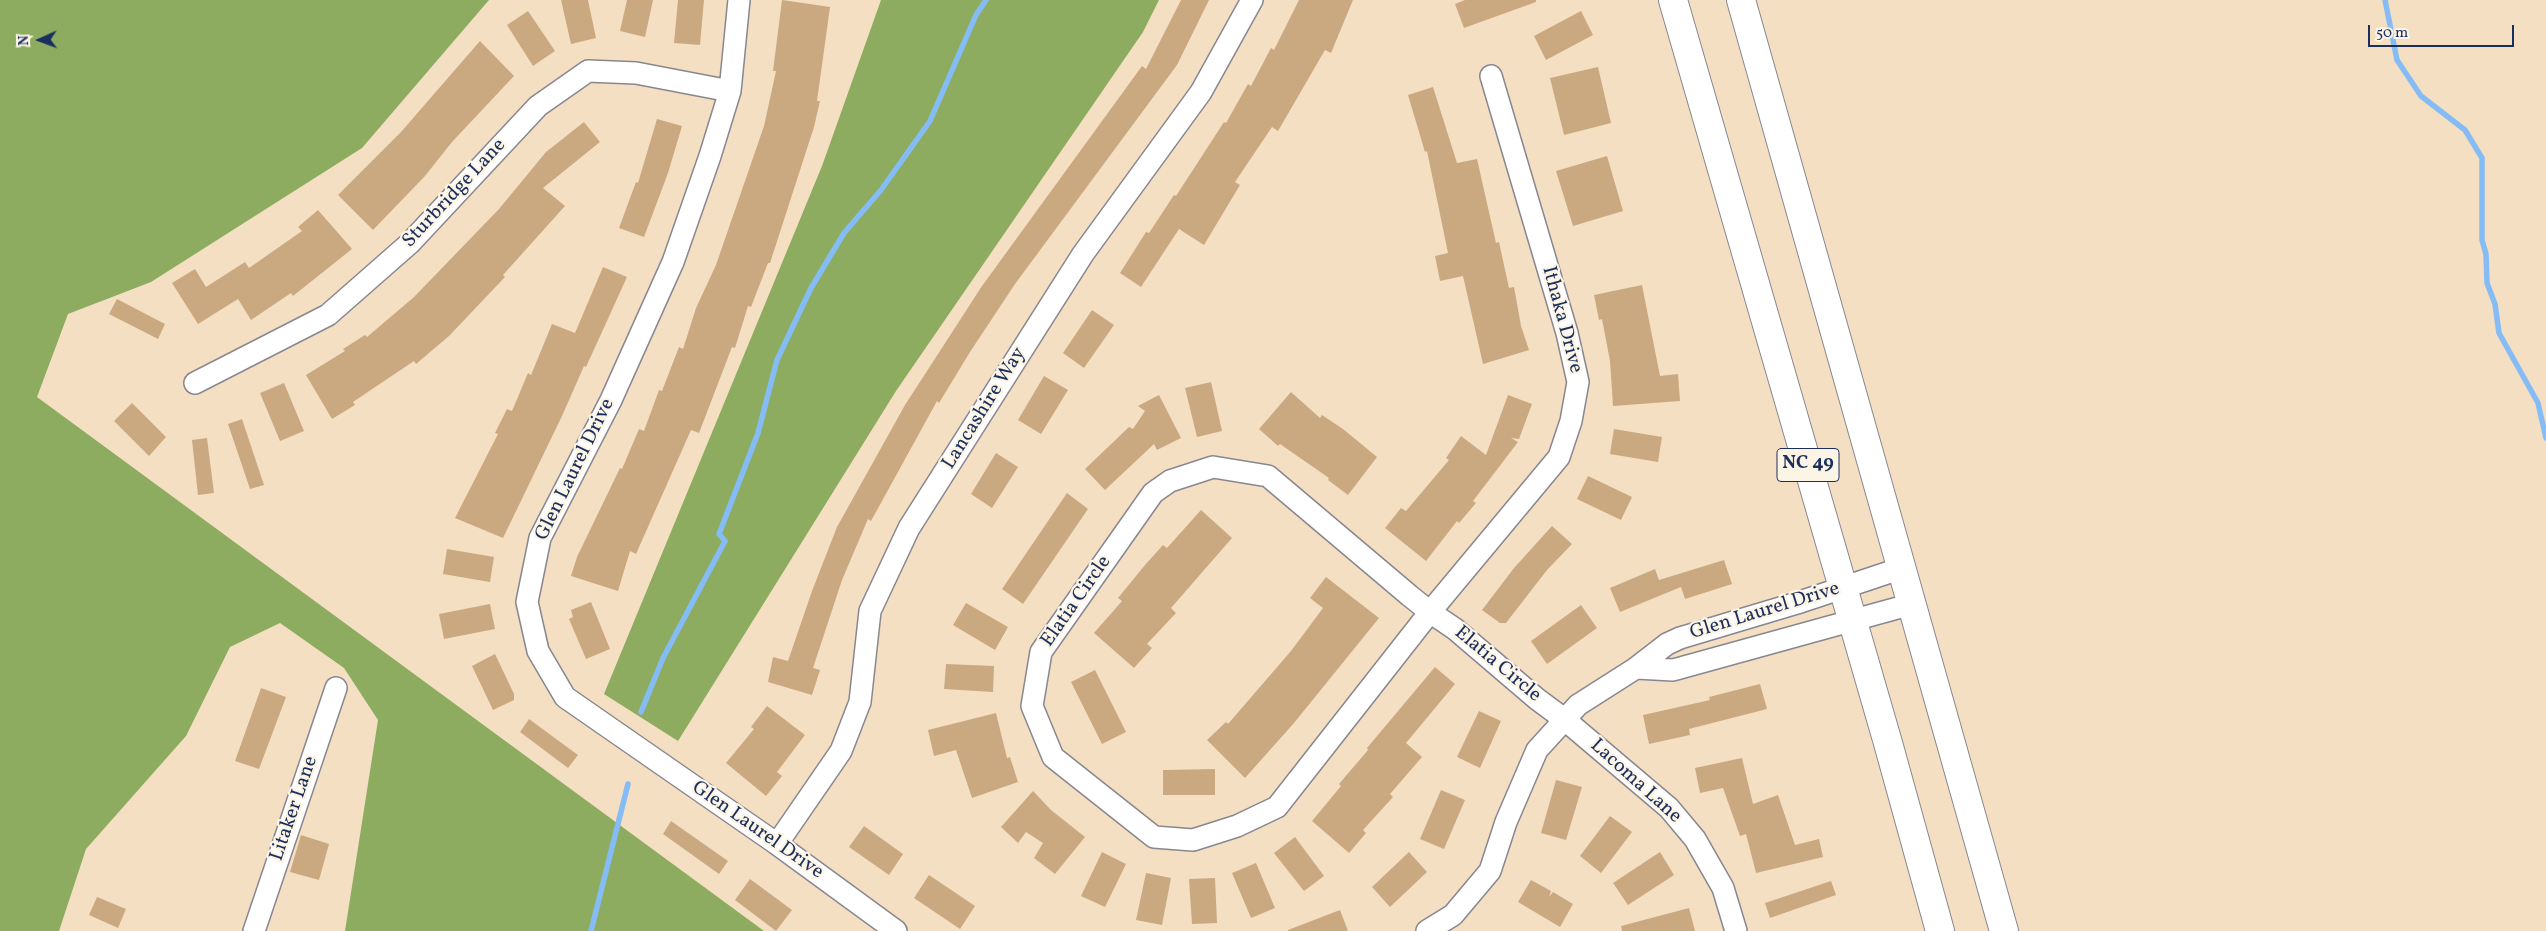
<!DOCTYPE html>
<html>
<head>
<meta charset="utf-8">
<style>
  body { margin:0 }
  #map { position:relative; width:2546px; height:931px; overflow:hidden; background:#f4dfc3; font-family:Vollkorn,serif }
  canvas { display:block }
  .north { position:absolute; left:15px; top:15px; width:50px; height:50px; -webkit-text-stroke:4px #fcf5e5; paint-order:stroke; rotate:268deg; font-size:14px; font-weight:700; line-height:20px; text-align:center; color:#1b2f5e }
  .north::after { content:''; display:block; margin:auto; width:18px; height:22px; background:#1b2f5e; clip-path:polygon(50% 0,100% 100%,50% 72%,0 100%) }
  .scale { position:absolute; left:2368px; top:25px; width:146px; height:22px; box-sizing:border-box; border:2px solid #1b2f5e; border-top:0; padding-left:6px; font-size:15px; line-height:18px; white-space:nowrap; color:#1b2f5e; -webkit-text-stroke:4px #fcf5e5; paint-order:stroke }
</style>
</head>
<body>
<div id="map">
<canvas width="2546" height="931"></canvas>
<div class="north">N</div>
<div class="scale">50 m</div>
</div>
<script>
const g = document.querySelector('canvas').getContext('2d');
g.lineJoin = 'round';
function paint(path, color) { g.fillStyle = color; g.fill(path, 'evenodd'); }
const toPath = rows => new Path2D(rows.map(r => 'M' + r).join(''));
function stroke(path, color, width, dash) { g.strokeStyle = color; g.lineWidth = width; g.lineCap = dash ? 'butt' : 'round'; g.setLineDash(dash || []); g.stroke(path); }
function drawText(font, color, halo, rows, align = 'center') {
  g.font = font + ' Vollkorn,serif'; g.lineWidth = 4.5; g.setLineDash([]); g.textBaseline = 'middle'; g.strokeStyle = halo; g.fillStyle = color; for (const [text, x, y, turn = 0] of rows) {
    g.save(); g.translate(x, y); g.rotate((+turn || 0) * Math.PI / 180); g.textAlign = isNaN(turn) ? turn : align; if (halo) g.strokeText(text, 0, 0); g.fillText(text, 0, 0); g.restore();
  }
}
paint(toPath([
  [0,0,489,0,362,148,151,282,68,314,37,397,764,931,345,931,378,720,344,668,280,623,230,647,186,736,86,849,59,931,0,931],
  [881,0,1159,0,1143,32,896,391,678,741,604,694,822,166]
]), '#8dac5f');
stroke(toPath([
  [2385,0,2397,60,2421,96,2465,130,2482,158,2482,240,2486,254,2487,283,2495,304,2499,333,2538,403,2546,438],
  [641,712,663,658,725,541,719,534,758,433,777,360,811,288,844,233,881,190,930,121,976,15,986,0],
  [591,931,628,784]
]), '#85bcf5', 5.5);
paint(toPath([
  [561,0,588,0,596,38,571,44],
  [627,0,653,0,645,37,620,31],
  [678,0,704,0,700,45,674,43],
  [782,0,830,7,817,101,820,101,814,127,770,263,768,263,751,307,748,306,735,348,732,347,699,433,691,430,636,554,630,551,618,591,571,576,577,557,620,468,622,469,639,429,644,431,659,390,662,391,679,347,683,349,696,308,716,265,764,126,776,71,773,71],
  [1181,0,1209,0,1177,65,1015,284,970,352,939,403,937,401,871,521,868,519,842,580,813,668,820,670,812,695,768,682,773,657,788,661,812,591,837,527,905,405,982,286,1142,66,1146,69],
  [1299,0,1353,0,1331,53,1325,50,1278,131,1272,127,1235,182,1240,185,1204,245,1179,229,1141,287,1120,273,1146,232,1149,233,1174,195,1176,196,1224,122,1226,123,1248,84,1251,86,1271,48,1274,50],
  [1465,0,1536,0,1536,2,1464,28,1455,4],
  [528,11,555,51,533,66,507,25],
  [1581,11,1593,35,1546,60,1534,36],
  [480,41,514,76,452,142,425,176,373,230,338,195,401,132],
  [1598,67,1611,123,1564,135,1550,78],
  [1433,87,1457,163,1477,159,1496,243,1499,242,1509,288,1514,287,1521,326,1529,350,1483,364,1463,276,1440,281,1435,256,1448,253,1427,151,1425,152,1408,95],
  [657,119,682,126,668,173,644,237,619,228,636,182,638,183],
  [584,122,600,142,543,188,565,206,503,275,505,277,449,336,416,364,414,361,353,402,355,405,332,419,306,375,345,351,343,349,365,335,367,337,414,297,499,209,546,152],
  [1607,156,1623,211,1573,226,1556,171],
  [318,210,352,249,293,296,291,293,251,320,238,299,198,324,172,283,195,269,206,287,245,262,249,268,302,231,298,227],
  [603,267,627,277,586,367,584,366,562,416,503,538,455,518,498,434,495,433,507,409,512,411,528,373,531,375,552,324,575,333],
  [1642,285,1660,376,1678,374,1680,401,1613,406,1610,361,1602,319,1599,320,1594,295],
  [117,299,165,324,158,339,109,314],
  [1092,310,1114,325,1084,368,1063,353],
  [1044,376,1068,390,1041,434,1018,420],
  [1211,382,1222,431,1197,437,1185,388],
  [284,383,304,431,280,441,260,393],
  [1291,392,1320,418,1322,415,1343,429,1377,457,1348,495,1328,480,1329,478,1280,444,1278,446,1259,429],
  [1159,395,1181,438,1157,450,1154,444,1105,490,1085,469,1129,427,1133,429,1145,411,1138,406],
  [1508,395,1532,404,1519,439,1511,438,1518,442,1473,501,1476,503,1459,523,1457,521,1426,561,1385,528,1401,508,1406,511,1449,460,1446,458,1461,436,1486,455],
  [132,403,166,437,149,456,114,421],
  [242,419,264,485,250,489,228,424],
  [1614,429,1662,437,1658,462,1610,454],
  [207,438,214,493,198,495,192,440],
  [996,453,1018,467,992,508,971,494],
  [1588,476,1632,497,1621,520,1577,499],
  [1067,493,1088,509,1023,604,1002,589],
  [1201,510,1232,538,1171,608,1176,613,1147,644,1152,648,1134,668,1094,633,1122,601,1118,598,1145,565,1163,545,1167,548],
  [1552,526,1572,544,1547,570,1506,623,1500,623,1482,610,1514,568],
  [447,549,494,557,490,582,443,574],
  [1724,560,1732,584,1685,599,1681,587,1620,612,1610,588,1655,569,1659,580],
  [1326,577,1379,618,1294,723,1245,778,1207,740,1226,722,1228,724,1291,651,1323,608,1310,598],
  [591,602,610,649,586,659,569,619,573,617,571,610],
  [966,603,1008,627,995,650,953,625],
  [490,604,495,629,444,639,439,614],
  [1581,605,1597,628,1547,664,1531,641],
  [495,654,514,694,514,700,493,710,472,666],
  [946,664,994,666,993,692,944,689],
  [1435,667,1455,684,1406,743,1422,757,1390,794,1393,797,1363,830,1366,833,1349,853,1312,821,1341,786,1339,784,1368,750,1367,748],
  [1095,670,1126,732,1102,744,1071,682],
  [1760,684,1767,709,1689,729,1690,735,1649,744,1643,715,1710,700,1709,697],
  [261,688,286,697,259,769,235,761],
  [767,706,805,735,777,772,782,776,766,796,726,763,754,729,751,727],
  [1479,711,1501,721,1480,768,1457,757],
  [996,713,1007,758,1010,757,1018,782,972,798,956,750,934,756,928,730],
  [529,719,578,755,568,768,520,732],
  [1742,758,1753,804,1778,795,1795,845,1819,839,1823,857,1756,873,1746,834,1740,836,1723,788,1700,793,1695,768],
  [1215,769,1215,795,1163,795,1163,770],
  [1556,780,1582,787,1566,840,1541,833],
  [1441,790,1465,800,1444,849,1420,839],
  [1033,791,1051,810,1085,837,1055,874,1034,858,1043,843,1026,832,1018,843,1001,827],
  [1610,816,1632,832,1601,873,1580,856],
  [671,821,728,861,719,874,663,834],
  [864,826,903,854,889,875,849,847],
  [301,835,329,844,319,880,290,872],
  [1295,837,1324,876,1304,891,1274,853],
  [1102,852,1126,864,1105,907,1081,896],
  [1409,852,1427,872,1390,907,1372,887],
  [1660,852,1674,875,1628,905,1613,883],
  [1256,863,1275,908,1251,918,1232,873],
  [1146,873,1171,878,1162,925,1136,920],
  [929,875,975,906,960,929,914,898],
  [1215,878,1217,923,1192,924,1189,879],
  [750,879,792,910,776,931,735,900],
  [1531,880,1551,891,1549,897,1553,892,1573,904,1560,927,1518,902],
  [1831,881,1836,895,1770,918,1765,903],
  [97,897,126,909,118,928,89,915],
  [1689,908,1695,931,1622,931,1621,926],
  [1340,910,1348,931,1288,931,1288,930]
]), '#caa981');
const minor = toPath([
  [739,0,730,91,710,156,673,262,611,400,540,538,527,602,538,651,565,697,777,844,896,931],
  [1491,76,1567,333,1578,382,1571,421,1559,457,1430,612,1277,807,1237,826,1193,840,1154,837,1053,757,1032,706,1041,652,1153,493,1170,481,1213,467,1268,476,1410,596,1430,612,1455,629,1537,699,1564,719,1669,808,1695,839,1723,888,1736,931],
  [195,383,328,315,410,243,538,106,588,71,636,73,730,91],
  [1636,668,1673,670,1912,604],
  [777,844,841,751,860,702,870,611,909,528,1083,254,1201,92,1252,0],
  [254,931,336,688],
  [1427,931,1453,915,1490,871,1506,822,1537,750,1578,705,1636,668,1667,644,1680,638,1797,603,1902,568]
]);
const highway = toPath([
  [1673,0,1888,743,1940,931],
  [1741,0,2004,931]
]);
stroke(minor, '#888790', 24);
stroke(highway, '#888790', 30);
stroke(minor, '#fff', 21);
stroke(highway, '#fff', 28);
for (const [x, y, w] of [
  [1808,465,62]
]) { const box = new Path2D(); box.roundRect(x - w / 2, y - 16.5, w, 33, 4); g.fillStyle = '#fcf5e5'; g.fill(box); stroke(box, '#1b2f5e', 1); }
drawText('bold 19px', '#1b2f5e', null, [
  ["NC 49",1808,465]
]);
drawText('20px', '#1b2f5e', '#fcf5e5', [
  ["Sturbridge Lane",455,194,-47],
  ["Ithaka Drive",1561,320,75],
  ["Lancashire Way",985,409,-58],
  ["Glen Laurel Drive",576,470,-64],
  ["Elatia Circle",1077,602,-55],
  ["Glen Laurel Drive",1765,612,-17],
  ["Elatia Circle",1497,665,40],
  ["Lacoma Lane",1635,782,42],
  ["Litaker Lane",295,809,-71],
  ["Glen Laurel Drive",757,831,35]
]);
</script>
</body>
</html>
